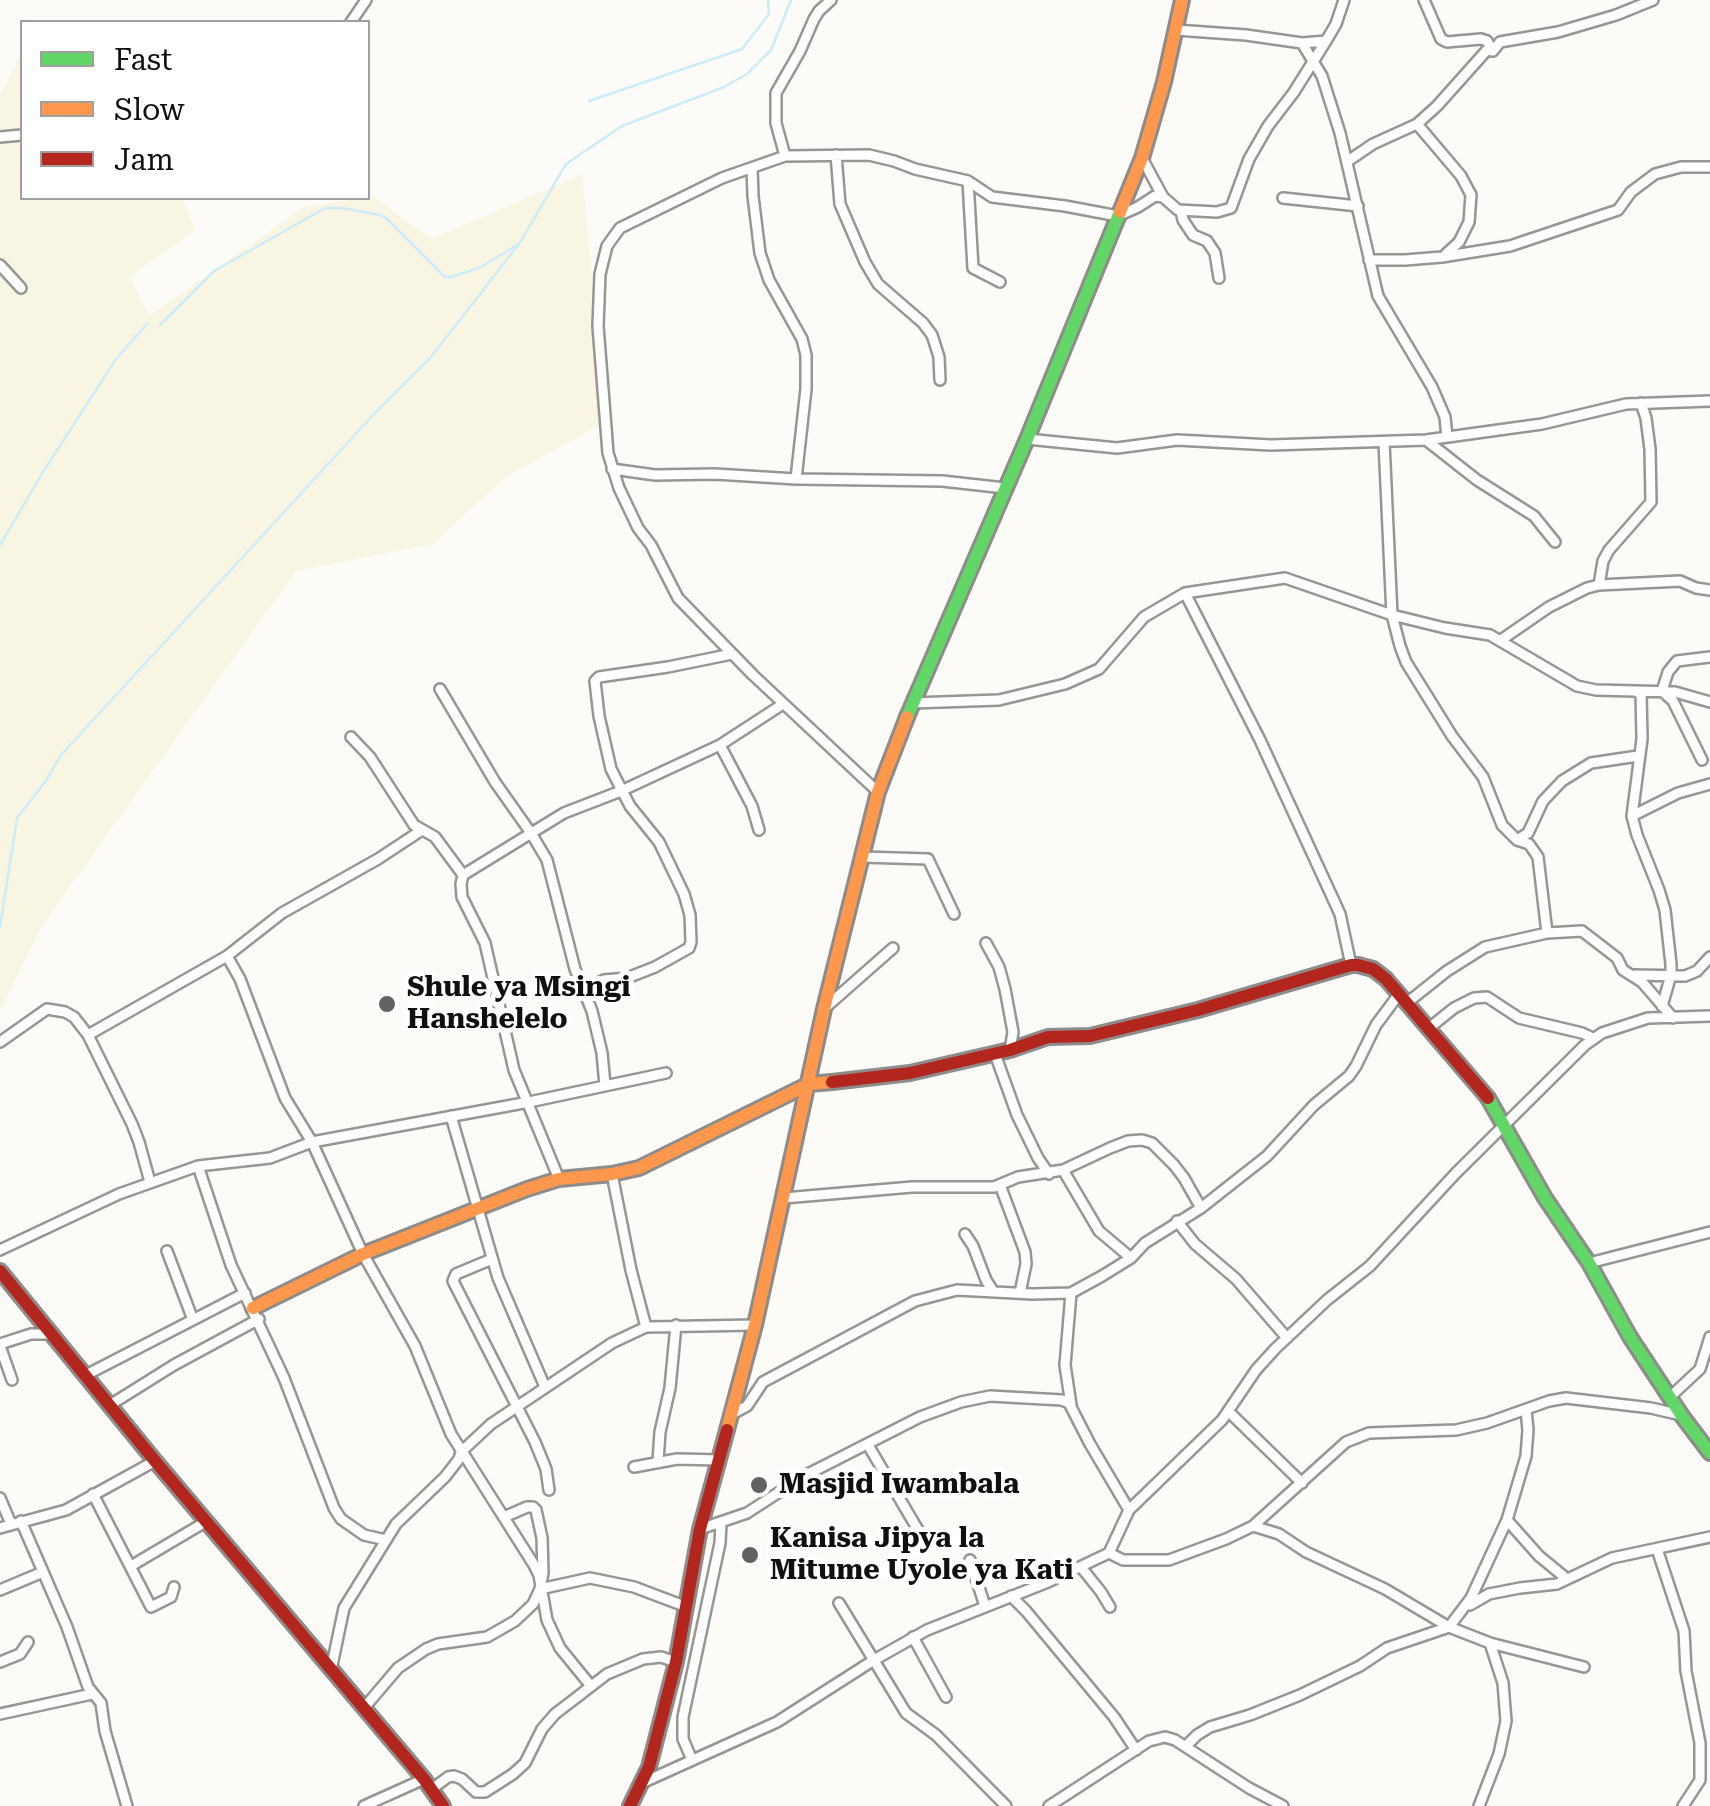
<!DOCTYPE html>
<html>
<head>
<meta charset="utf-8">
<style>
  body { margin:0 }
  #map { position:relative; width:1710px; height:1806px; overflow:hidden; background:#fcfbf7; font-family:"Roboto Serif",serif }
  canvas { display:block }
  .legend { position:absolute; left:20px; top:20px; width:350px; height:180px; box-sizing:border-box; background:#fff; border:2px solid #9f9f9f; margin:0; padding:12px 18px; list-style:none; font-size:30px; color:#101010 }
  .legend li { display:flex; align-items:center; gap:20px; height:50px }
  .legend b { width:50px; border:2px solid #9f9f9f }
</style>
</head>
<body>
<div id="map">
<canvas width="1710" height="1806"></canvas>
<ul class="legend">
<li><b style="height:12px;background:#63d668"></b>Fast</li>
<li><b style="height:12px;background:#ff974d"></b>Slow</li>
<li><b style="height:12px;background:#b3261e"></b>Jam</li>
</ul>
</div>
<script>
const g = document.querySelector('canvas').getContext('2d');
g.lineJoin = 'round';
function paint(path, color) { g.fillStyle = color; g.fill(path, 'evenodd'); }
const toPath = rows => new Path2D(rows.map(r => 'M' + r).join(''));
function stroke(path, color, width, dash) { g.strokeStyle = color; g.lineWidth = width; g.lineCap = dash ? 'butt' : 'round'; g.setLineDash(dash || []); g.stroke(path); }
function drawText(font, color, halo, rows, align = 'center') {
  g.font = font + ' "Roboto Serif",serif'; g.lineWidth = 10; g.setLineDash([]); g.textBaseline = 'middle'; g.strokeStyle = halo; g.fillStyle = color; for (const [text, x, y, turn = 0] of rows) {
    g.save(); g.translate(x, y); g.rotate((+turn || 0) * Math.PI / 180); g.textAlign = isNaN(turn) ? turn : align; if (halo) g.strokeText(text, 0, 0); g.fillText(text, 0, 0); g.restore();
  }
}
paint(toPath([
  [22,53,22,198,182,198,195,230,129,277,149,316,304,207,372,196,432,239,582,174,606,422,505,477,433,544,296,571,43,924,0,1011,0,96]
]), '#f9f5e3');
stroke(toPath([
  [589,101,742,49,769,14,768,0],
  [160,325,214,271,325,208,342,208,380,215,386,218,445,277,452,277,481,267,517,245],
  [0,545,43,472,116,359,147,324],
  [0,927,17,818,45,782,61,755,374,414,431,357,519,244,566,164,622,126,724,87,747,74,771,50,791,0]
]), '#ccecf7', 2.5);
const street = toPath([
  [1424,0,1441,39,1447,42,1481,39,1487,41,1493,51],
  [351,22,366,0],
  [1176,30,1246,35,1302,43,1326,41],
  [1302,43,1322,76,1340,133,1378,296,1432,387,1445,417,1447,437],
  [1417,124,1461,176,1471,195,1469,222,1459,242,1446,254],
  [0,137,22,135],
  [836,155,840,204,865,262,878,284,923,323,932,335,939,357,940,380],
  [785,156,776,123,776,93,800,51,814,19,819,11,831,0],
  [1142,158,1163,197,1178,210,1217,212,1231,208,1249,159,1268,126,1294,92,1326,41,1336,24,1344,0],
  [1348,161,1373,144,1417,124,1437,106,1487,50,1493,51,1500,42,1558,32,1616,15,1653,0],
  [752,168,753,196,760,253,769,280,802,339,806,355,806,389,796,479],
  [968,181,973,268,1000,282],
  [1283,198,1358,206],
  [1181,211,1183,220,1193,235,1207,241,1215,253,1219,278],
  [1369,260,1405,260,1442,257,1510,246,1618,210,1631,192,1655,174,1681,167,1710,167],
  [0,265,21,288],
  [1027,439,1117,448,1177,440,1271,445,1426,440,1542,424,1626,404,1710,401],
  [1426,440,1477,480,1534,516,1555,542],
  [1384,442,1392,615,1400,646,1406,662,1452,736,1483,777,1502,825,1517,840,1529,844,1538,857,1547,933],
  [612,469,655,475,715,474,796,479,942,481,1005,488],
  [1599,585,1680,581,1696,588,1710,590],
  [1185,593,1260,740,1340,914,1351,965],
  [1501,640,1549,607,1587,588,1599,585,1603,561,1609,550,1651,502,1650,449,1646,418,1641,403],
  [440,689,495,782,531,833,547,860,575,969,592,1011,602,1053,605,1085],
  [1637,692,1641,692,1642,739,1632,816,1637,835,1659,890,1665,910,1671,964,1671,975,1662,1006],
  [912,703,999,700,1065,684,1099,669,1144,617,1185,593,1285,578,1392,615,1445,628,1490,635,1577,686,1596,690,1675,692,1710,702],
  [351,737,370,757,414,825,435,837,463,875],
  [720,745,752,806,759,830],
  [1702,760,1673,701,1662,691,1668,672,1677,661,1710,657],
  [878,792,753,675,678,598,651,545,638,528,619,488,608,453,598,326,600,274,607,246,620,228,722,178,785,156,869,155,894,161,915,169,968,181,992,197,1065,206,1118,216,1138,207,1155,196,1163,197],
  [1632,816,1678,793,1710,784],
  [1517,840,1528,833,1543,801,1562,781,1591,763,1638,756],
  [862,857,928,859,954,914],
  [986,943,999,967,1005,989,1013,1032,1010,1050],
  [227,956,240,979,285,1098,312,1142,363,1254,415,1346,451,1434,534,1565,539,1575,547,1620,560,1648,591,1686],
  [1635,975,1685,976,1697,971,1710,957],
  [583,990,604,980,627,978,655,967,689,948,691,942,690,915,684,894,659,842,630,806,611,769,599,716,595,681,599,677,668,667,732,654],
  [1408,1002,1447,971,1485,947,1547,933,1582,931,1617,958,1623,970,1642,982,1673,1018],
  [826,1007,893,948],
  [1428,1029,1454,1008,1474,998,1487,997,1519,1018,1582,1033,1593,1038],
  [88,1035,227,956,282,913,378,859,422,830],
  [0,1042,47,1009,65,1012,74,1017,88,1035,132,1124,139,1142,150,1182],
  [995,1054,1017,1115,1038,1158,1049,1174],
  [451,1116,498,1278,545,1387],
  [198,1166,231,1265,284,1378,334,1508,341,1519,364,1535,386,1540],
  [1063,1170,1099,1231,1131,1258],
  [612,1174,631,1270,646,1327],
  [559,1179,514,1070,485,943,462,897,461,884,463,875,564,813,621,791,720,745,783,704],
  [1000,1185,1025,1252,1026,1264,1020,1293],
  [784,1198,912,1187,994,1187,1018,1177,1063,1170,1110,1148,1128,1141,1142,1140,1152,1143,1174,1165,1184,1178,1201,1208],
  [1177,1221,1195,1244,1236,1279,1287,1338],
  [965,1234,973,1246,986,1280,993,1291],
  [0,1250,119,1194,198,1166,270,1158,312,1142,529,1102,666,1073],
  [167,1251,193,1320],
  [492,1259,456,1274,453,1281,535,1442,546,1469,549,1490],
  [1589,1263,1710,1232],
  [1071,1293,1065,1365,1071,1405],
  [0,1344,31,1334,51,1334],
  [0,1346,12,1380],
  [86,1375,245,1293],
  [1670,1397,1700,1369,1710,1337],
  [110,1405,174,1365,259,1319],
  [1228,1411,1302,1483],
  [732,1414,747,1406,763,1382,915,1301,957,1290,1033,1294,1071,1293,1102,1276,1131,1258,1145,1243,1201,1208,1267,1156,1314,1105,1349,1076,1356,1066,1376,1025,1399,994],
  [868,1445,921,1535],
  [658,1461,660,1432,670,1388,676,1325],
  [634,1467,677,1459,720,1460],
  [93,1494,151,1607,171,1597,174,1587],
  [0,1498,11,1524],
  [1507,1520,1539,1556,1567,1579],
  [21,1521,67,1627,88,1687,101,1703,105,1731,127,1806],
  [1253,1526,1279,1534,1306,1552,1385,1589,1449,1627,1490,1643,1584,1667],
  [0,1528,66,1510,155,1461],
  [700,1529,747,1513,804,1476,920,1417,961,1402,990,1396,1062,1400,1069,1403,1090,1444,1129,1510],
  [1657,1549,1684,1631,1686,1671,1700,1743,1700,1780,1683,1806],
  [1109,1553,1123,1560,1169,1560,1226,1539,1253,1526,1346,1442,1369,1433,1456,1430,1487,1423,1549,1401,1566,1398,1651,1408,1681,1415],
  [970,1560,985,1606],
  [131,1566,207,1521],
  [1081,1567,1101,1592,1110,1607],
  [540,1589,590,1578,634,1587,687,1607],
  [0,1590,43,1572],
  [1011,1596,1026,1611,1114,1717,1136,1750],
  [839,1603,906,1713,936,1735,1006,1806],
  [1470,1605,1489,1594,1520,1588,1557,1584,1612,1558,1710,1537],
  [913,1637,946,1697],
  [0,1662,20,1654,28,1642],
  [331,1670,344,1608,396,1524,445,1477,459,1459,461,1452,491,1424,612,1343,646,1327,755,1325],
  [364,1708,398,1668,426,1649,438,1644,487,1637,515,1621,533,1604,540,1589,543,1573,542,1538,536,1510,533,1507,527,1507,504,1517],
  [0,1714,92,1694],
  [1186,1746,1197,1735,1210,1727,1250,1715,1300,1695,1360,1666,1387,1648,1449,1627,1471,1598,1507,1520,1526,1456,1528,1430,1526,1410],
  [692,1760,683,1739,683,1717,720,1543,721,1523],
  [644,1782,777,1722,874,1660,927,1630,1048,1582,1109,1553,1129,1510,1222,1420,1256,1370,1275,1349,1327,1300,1370,1266,1456,1173,1585,1045,1602,1033,1648,1018,1710,1016],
  [432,1789,448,1777,454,1776,462,1779,476,1792,485,1792,513,1774,525,1763,542,1729,555,1714,607,1674,643,1659,661,1657,676,1662],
  [364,1806,424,1779],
  [1049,1806,1149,1741,1165,1737,1175,1740,1249,1788,1283,1806],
  [1479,1806,1499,1754,1506,1721,1503,1683,1490,1643]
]);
const fast = toPath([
  [907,717,1027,439,1120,212],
  [1488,1098,1545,1198,1589,1263,1630,1337,1682,1416,1710,1453]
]);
const slow = toPath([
  [1120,212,1142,158,1164,82,1182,0],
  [253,1308,363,1254,527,1189,559,1179,612,1174,639,1168,809,1084,832,1082],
  [727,1430,755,1325,824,1009,878,792,907,717]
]);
const jam = toPath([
  [832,1082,910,1073,1010,1050,1048,1037,1090,1036,1198,1010,1351,965,1358,965,1373,969,1386,979,1488,1098],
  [0,1271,155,1461,424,1779,443,1806],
  [630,1806,649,1767,676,1662,700,1529,727,1430]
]);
stroke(street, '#969694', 14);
stroke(fast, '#8d8c8b', 18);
stroke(slow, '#8d8c8b', 18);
stroke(jam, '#8d8c8b', 18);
stroke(street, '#fffefe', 9);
stroke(fast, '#63d668', 12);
stroke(slow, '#ff974d', 12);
stroke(jam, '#b3261e', 12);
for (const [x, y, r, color] of [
  [387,1004,10,"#636261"],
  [759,1485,10,"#636261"],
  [750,1555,10,"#636261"]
]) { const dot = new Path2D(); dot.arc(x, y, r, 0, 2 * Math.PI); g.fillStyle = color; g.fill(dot); stroke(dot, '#fff', 4); }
drawText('bold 28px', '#101010', '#fff', [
  ["Shule ya Msingi",407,988],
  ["Hanshelelo",407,1020],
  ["Masjid Iwambala",779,1485],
  ["Kanisa Jipya la",770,1539],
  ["Mitume Uyole ya Kati",770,1571]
], 'left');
</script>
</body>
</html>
